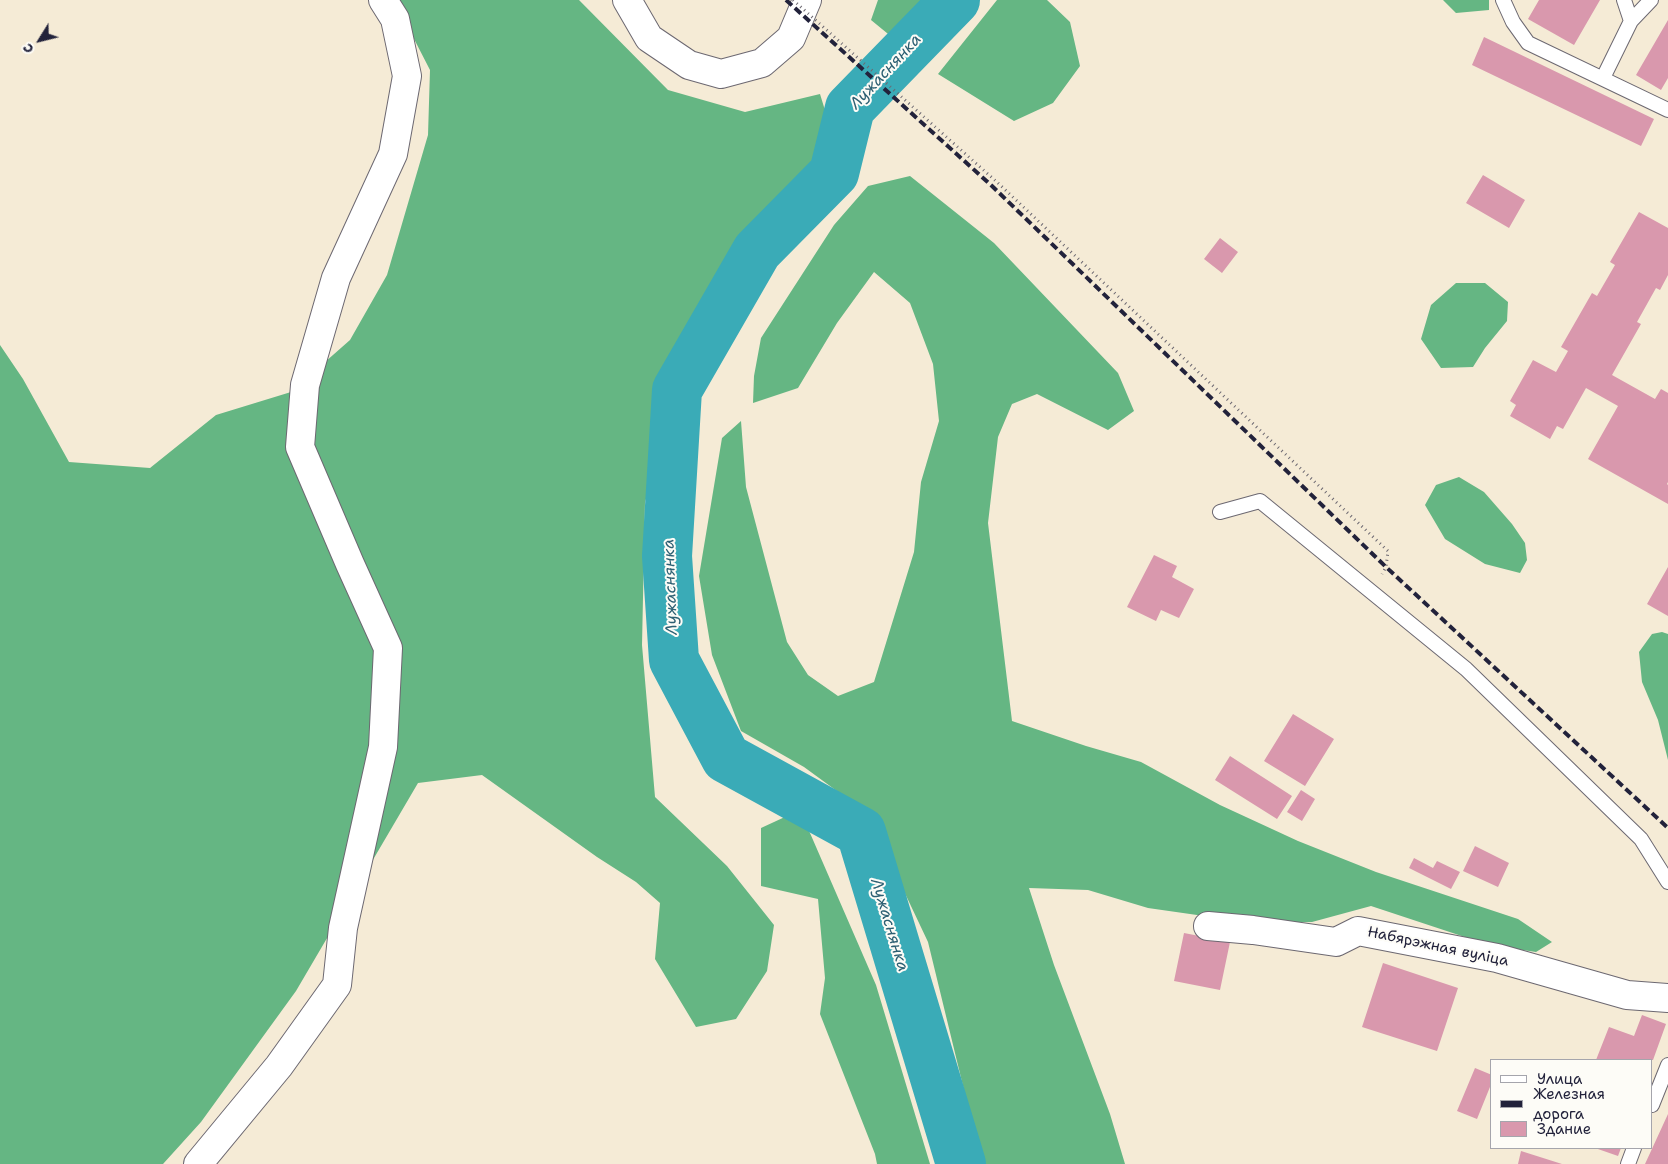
<!DOCTYPE html>
<html>
<head>
<meta charset="utf-8">
<style>
  body { margin:0 }
  #map { position:relative; width:1668px; height:1164px; overflow:hidden; background:#f5ebd6; font-family:"Shantell Sans",sans-serif }
  canvas { display:block }
  .legend { position:absolute; left:1490px; top:1059px; width:162px; height:90px; box-sizing:border-box; background:#fdfcf7; border:1px solid #a5a5ac; margin:0; padding:6px 9px; list-style:none; font-size:15px; color:#22223b }
  .legend li { display:flex; align-items:center; gap:10px; height:25px }
  .legend b { width:25px; border:1px solid #a5a5ac }
  .north { position:absolute; left:15px; top:15px; width:50px; height:50px; -webkit-text-stroke:4px #fdfcf7; paint-order:stroke; rotate:234deg; font-size:14px; font-weight:700; line-height:20px; text-align:center; color:#22223b }
  .north::after { content:''; display:block; margin:auto; width:18px; height:22px; background:#22223b; clip-path:polygon(50% 0,100% 100%,50% 72%,0 100%) }
</style>
</head>
<body>
<div id="map">
<canvas width="1668" height="1164"></canvas>
<ul class="legend">
<li><b style="height:6px;background:#fff"></b>Улица</li>
<li><b style="height:6px;background:#22223b"></b>Железная дорога</li>
<li><b style="height:14px;background:#d998ad"></b>Здание</li>
</ul>
<div class="north">С</div>
</div>
<script>
const g = document.querySelector('canvas').getContext('2d');
g.lineJoin = 'round';
function paint(path, color) { g.fillStyle = color; g.fill(path, 'evenodd'); }
const toPath = rows => new Path2D(rows.map(r => 'M' + r).join(''));
function stroke(path, color, width, dash) { g.strokeStyle = color; g.lineWidth = width; g.lineCap = dash ? 'butt' : 'round'; g.setLineDash(dash || []); g.stroke(path); }
function drawText(font, color, halo, rows, align = 'center') {
  g.font = font + ' "Shantell Sans",sans-serif'; g.lineWidth = 4; g.setLineDash([]); g.textBaseline = 'middle'; g.strokeStyle = halo; g.fillStyle = color; for (const [text, x, y, turn = 0] of rows) {
    g.save(); g.translate(x, y); g.rotate((+turn || 0) * Math.PI / 180); g.textAlign = isNaN(turn) ? turn : align; if (halo) g.strokeText(text, 0, 0); g.fillText(text, 0, 0); g.restore();
  }
}
paint(toPath([
  [394,0,579,0,668,90,745,112,820,94,839,156,759,232,707,315,645,502,642,645,655,797,727,866,774,925,767,971,736,1019,696,1027,655,959,660,903,636,882,597,857,482,775,418,783,296,991,201,1122,163,1164,0,1164,0,345,23,379,69,462,150,468,216,415,291,392,350,340,387,275,428,135,430,70],
  [878,0,932,0,893,38,871,20],
  [997,0,1047,0,1070,22,1080,66,1053,103,1014,121,938,74],
  [1443,0,1489,0,1489,10,1456,13],
  [910,176,994,243,1118,373,1134,411,1108,430,1037,394,1012,404,998,437,988,523,1012,721,1086,746,1141,762,1220,805,1298,841,1376,872,1518,919,1552,942,1536,952,1489,945,1371,906,1312,922,1253,923,1148,908,1088,890,1029,888,1054,965,1110,1114,1125,1164,982,1164,928,942,867,813,804,767,741,731,712,655,699,576,722,438,741,421,746,487,787,642,808,675,838,696,874,682,914,552,921,482,939,421,933,364,910,303,874,272,837,323,798,388,753,403,754,376,761,338,834,225,868,186],
  [1456,283,1485,283,1508,302,1507,321,1485,348,1473,367,1441,368,1421,339,1431,305],
  [1459,477,1484,492,1512,524,1525,543,1527,560,1520,573,1485,564,1445,539,1425,505,1436,485],
  [1662,632,1668,634,1668,760,1658,720,1642,682,1639,652,1652,634],
  [800,810,876,985,930,1164,877,1164,875,1154,820,1014,825,978,818,899,761,886,761,828]
]), '#65b683');
stroke(toPath([
  [955,0,850,108,834,173,757,251,677,390,667,556,674,660,726,758,861,832,961,1164]
]), '#3aabb7', 50);
paint(toPath([
  [1539,0,1600,0,1574,45,1528,19],
  [1668,20,1668,78,1661,90,1636,75],
  [1484,37,1654,119,1641,146,1472,65],
  [1483,175,1525,200,1509,228,1466,203],
  [1639,212,1668,228,1668,275,1660,290,1656,288,1637,322,1641,324,1612,375,1655,399,1661,389,1668,393,1668,482,1667,484,1668,485,1668,504,1588,459,1618,406,1586,388,1563,429,1557,426,1550,439,1510,416,1516,405,1510,401,1533,360,1556,372,1568,351,1561,347,1592,293,1597,296,1615,265,1610,262],
  [1220,238,1238,252,1222,273,1204,259],
  [1154,555,1177,566,1172,577,1194,589,1179,618,1161,610,1156,621,1127,607],
  [1668,567,1668,616,1647,604],
  [1293,714,1334,739,1305,786,1264,761],
  [1230,756,1292,796,1277,819,1215,780],
  [1301,790,1315,799,1302,821,1287,812],
  [1475,846,1509,863,1498,887,1463,871],
  [1414,858,1433,868,1437,861,1460,872,1451,889,1409,868],
  [1184,933,1230,942,1220,990,1174,981],
  [1383,963,1458,988,1437,1051,1362,1027],
  [1642,1015,1666,1024,1653,1060,1596,1060,1609,1027,1634,1036],
  [1475,1068,1492,1075,1492,1082,1477,1119,1457,1111],
  [1668,1114,1668,1164,1645,1164],
  [1595,1148,1621,1148,1618,1156],
  [1521,1151,1562,1164,1518,1164]
]), '#d998ad');
const lane = toPath([
  [1503,0,1513,22,1528,43,1668,110],
  [1624,0,1631,21],
  [1603,78,1631,21,1651,0],
  [1220,512,1260,501,1466,669,1641,839,1668,882],
  [1652,1105,1668,1065],
  [1628,1164,1634,1148]
]);
const street = toPath([
  [627,0,649,38,689,65,721,74,762,63,791,38,807,0],
  [1208,926,1253,930,1336,942,1358,931,1497,958,1627,995,1668,998],
  [198,1164,279,1066,337,985,343,928,383,747,388,648,350,564,300,447,305,385,336,278,393,154,407,76,395,19,383,0]
]);
stroke(lane, '#6c6871', 16);
stroke(street, '#6c6871', 30);
stroke(toPath([
  [998,183,1388,551,1386,567,1382,574]
]), '#6c6871', 3, [1, 4]);
stroke(lane, '#fff', 14);
stroke(street, '#fff', 28);
stroke(toPath([
  [786,0,992,186,1386,567,1668,828]
]), '#22223b', 4, [8, 4]);
stroke(toPath([
  [793,0,998,183]
]), '#6c6871', 3, [1, 4]);
drawText('15px', '#22223b', '#fdfcf7', [
  ["Набярэжная вуліца",1438,947,12]
]);
drawText('italic 16px', '#2d6073', '#fdfcf7', [
  ["Лужаснянка",886,72,-47],
  ["Лужаснянка",671,587,-92],
  ["Лужаснянка",889,925,73]
]);
</script>
</body>
</html>
